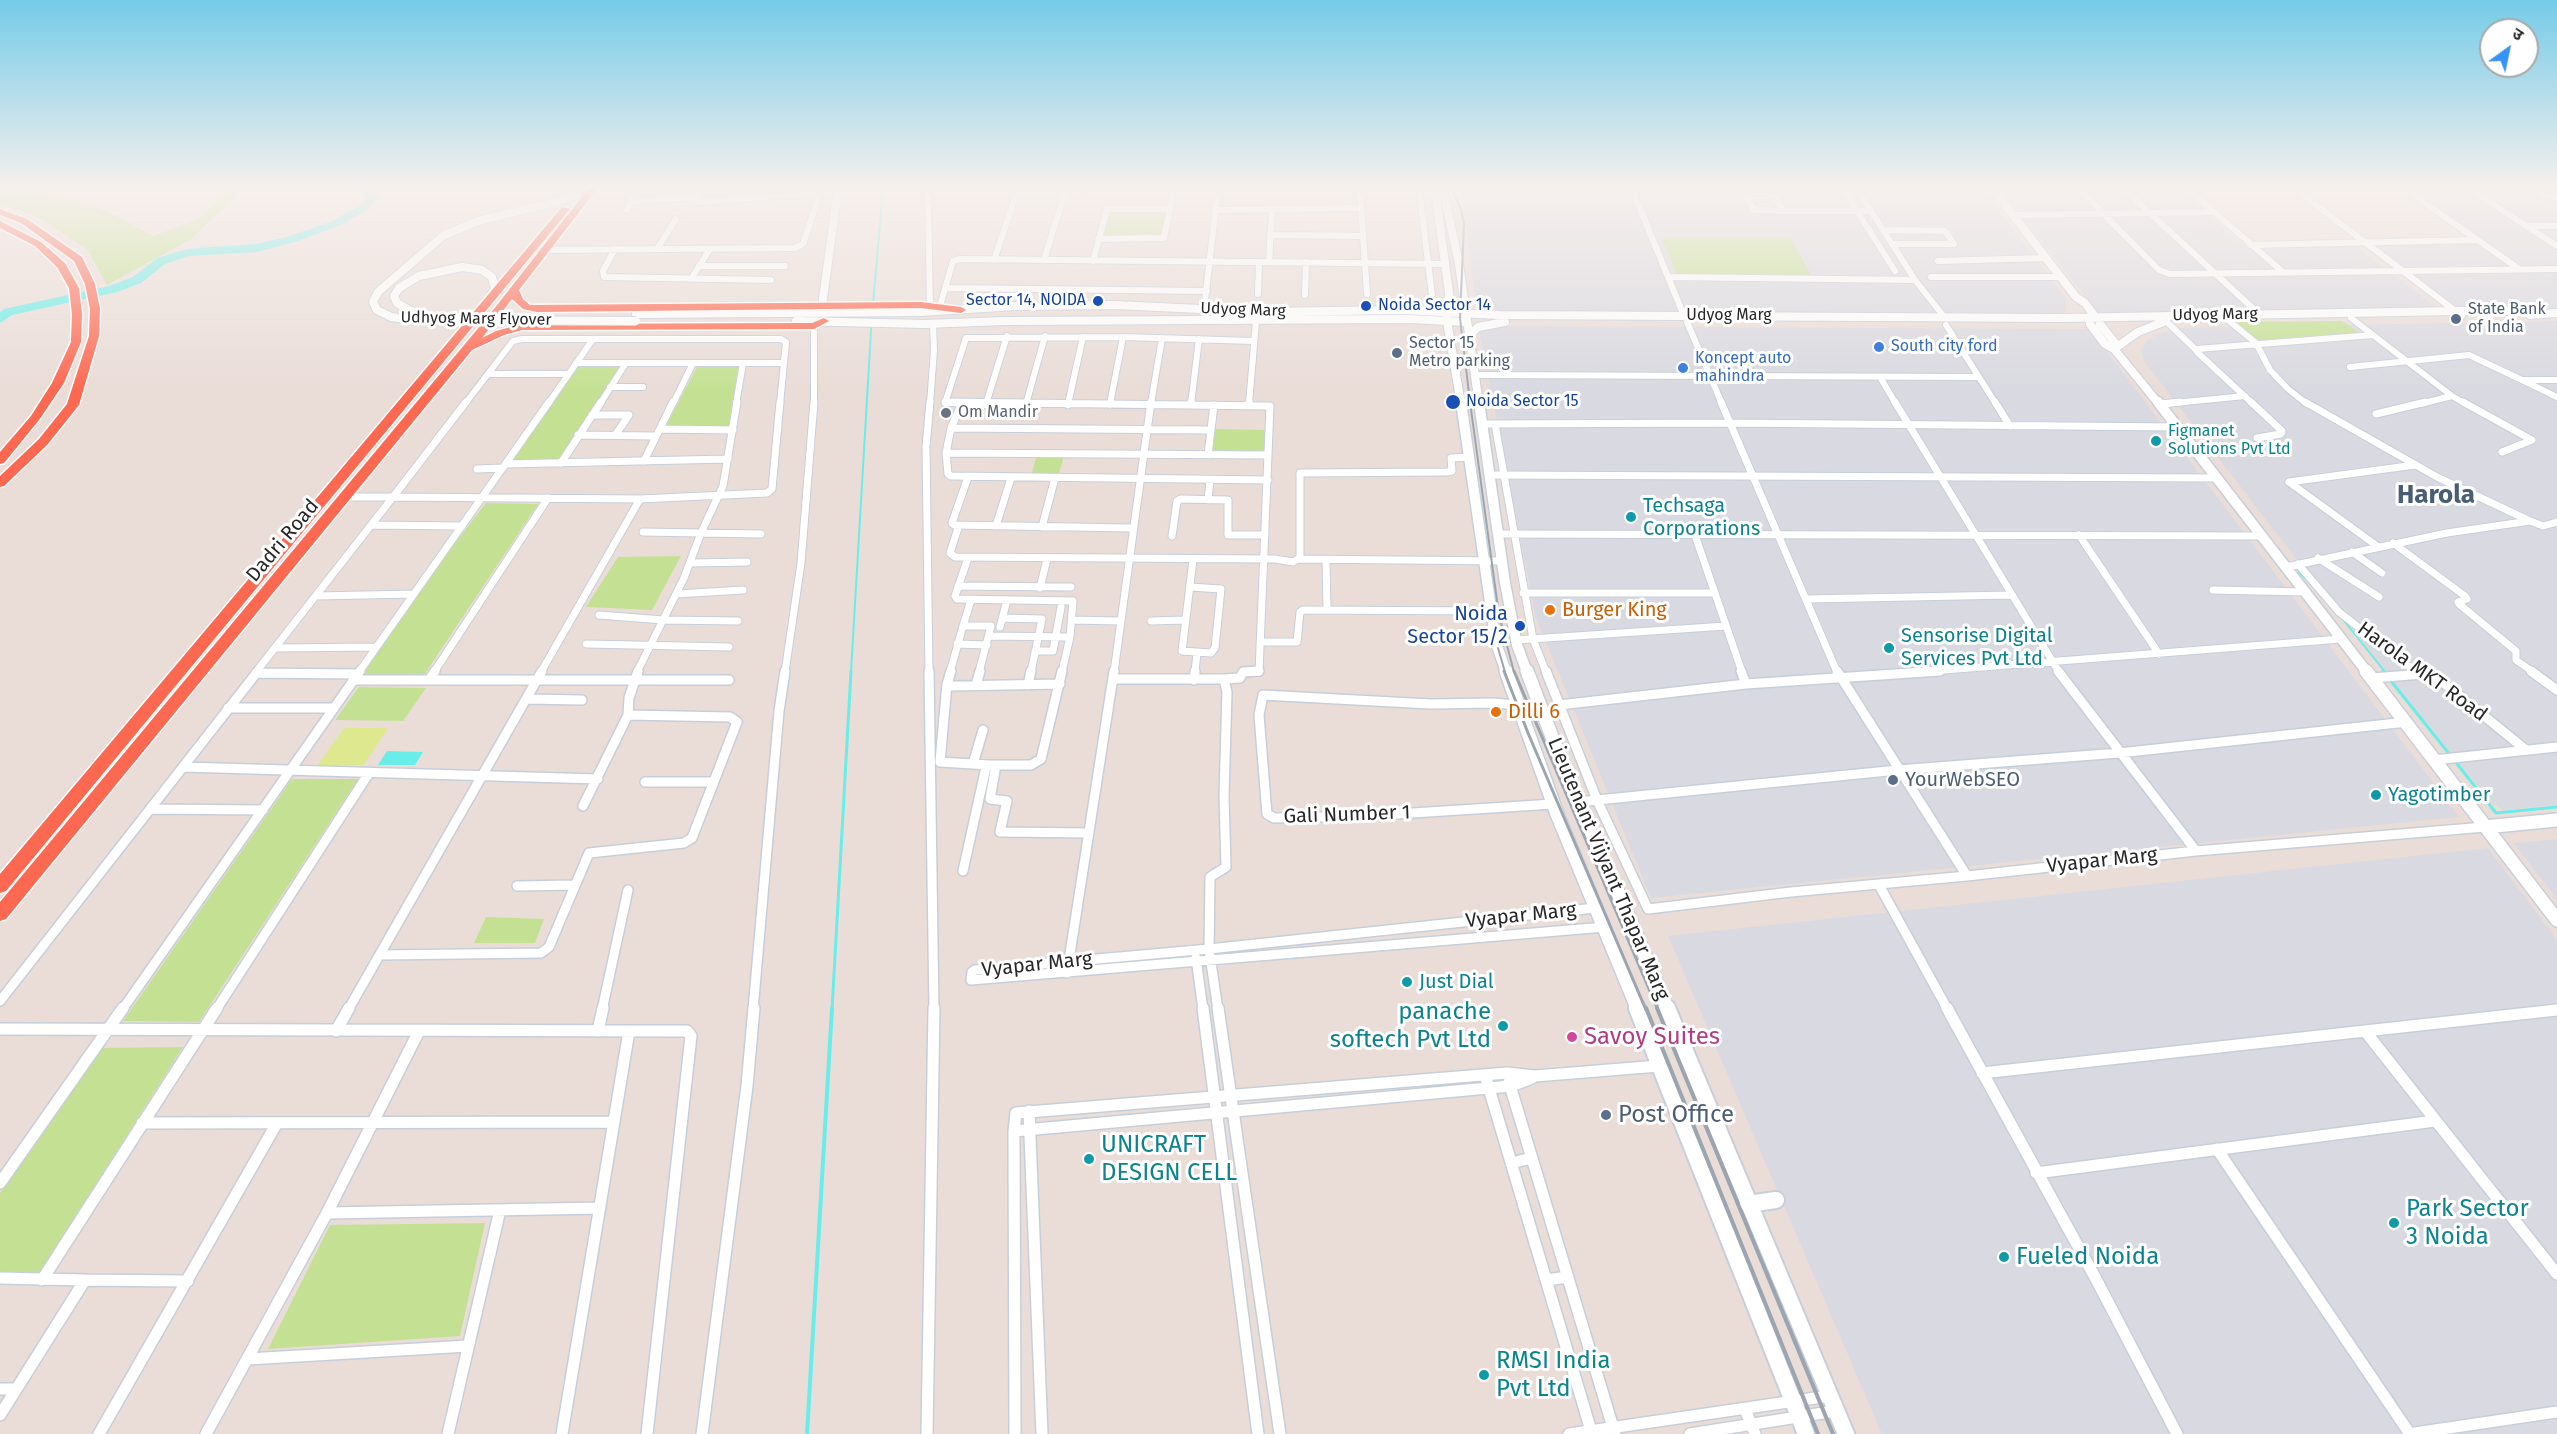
<!DOCTYPE html>
<html>
<head>
<meta charset="utf-8">
<style>
  body { margin:0 }
  #map { position:relative; width:2557px; height:1434px; overflow:hidden; background:#eaddd8; font-family:"Fira Sans","Noto Sans Devanagari",sans-serif }
  canvas { display:block }
  .north { position:absolute; left:2479px; top:18px; width:60px; height:60px; box-sizing:border-box; background:#fff; border:2px solid #a9a9a9; border-radius:50%; rotate:33deg; font-size:16px; font-weight:700; line-height:24px; text-align:center; color:#272727 }
  .north::after { content:''; display:block; margin:auto; width:21px; height:27px; background:#3693f8; clip-path:polygon(50% 0,100% 100%,50% 72%,0 100%) }
</style>
</head>
<body>
<div id="map">
<canvas width="2557" height="1434"></canvas>
<div class="north">उ</div>
</div>
<script>
const g = document.querySelector('canvas').getContext('2d');
g.lineJoin = 'round';
function paint(path, color) { g.fillStyle = color; g.fill(path, 'evenodd'); }
const toPath = rows => new Path2D(rows.map(r => 'M' + r).join(''));
function stroke(path, color, width, dash) { g.strokeStyle = color; g.lineWidth = width; g.lineCap = dash ? 'butt' : 'round'; g.setLineDash(dash || []); g.stroke(path); }
function drawText(font, color, halo, rows, align = 'center') {
  g.font = font + ' "Fira Sans",sans-serif'; g.lineWidth = 6; g.setLineDash([]); g.textBaseline = 'middle'; g.strokeStyle = halo; g.fillStyle = color; for (const [text, x, y, turn = 0] of rows) {
    g.save(); g.translate(x, y); g.rotate((+turn || 0) * Math.PI / 180); g.textAlign = isNaN(turn) ? turn : align; if (halo) g.strokeText(text, 0, 0); g.fillText(text, 0, 0); g.restore();
  }
}
paint(toPath([
  [1461,189,1983,189,2066,299,2066,311,2059,316,1477,311],
  [2000,189,2179,189,2246,247,2354,245,2440,310,2100,315],
  [2410,189,2557,189,2557,309,2461,310,2373,244,2485,243],
  [2557,321,2557,805,2503,810,2491,803,2340,616,2144,361,2141,351,2146,341,2161,333,2180,328],
  [1478,326,2090,329,2459,817,1651,898,1536,618],
  [2557,839,2557,899,2514,843],
  [2488,848,2557,940,2557,1434,1882,1434,1668,936]
]), '#d9d9e1');
paint(toPath([
  [14,189,46,189,39,192,107,211,153,236,198,219,226,193,233,189,244,189,190,240,107,285,87,249,36,216,0,204,0,193],
  [1109,210,1167,211,1162,238,1102,237],
  [1661,237,1790,237,1812,277,1678,277],
  [2342,321,2364,336,2264,346,2234,322],
  [578,366,621,367,559,461,513,460],
  [697,367,738,367,729,427,666,426],
  [1214,429,1269,430,1268,455,1211,453],
  [1037,455,1064,456,1058,476,1031,476],
  [486,503,538,504,424,675,364,675,375,647],
  [681,556,652,610,586,607,618,557],
  [359,687,426,688,403,721,335,720],
  [292,779,358,779,199,1022,123,1021],
  [486,917,544,919,535,943,474,943],
  [183,1047,38,1275,0,1275,0,1193,100,1048],
  [485,1223,460,1336,268,1349,330,1225]
]), '#c4e193');
paint(toPath([
  [344,728,388,728,364,765,317,766]
]), '#dde88f');
paint(toPath([
  [387,751,423,752,415,765,378,765]
]), '#69ede9');
stroke(toPath([
  [873,304,883,189],
  [2299,572,2318,592],
  [2341,617,2385,672],
  [851,672,872,314]
]), '#69ede9', 2);
stroke(toPath([
  [2383,671,2450,755],
  [2454,760,2496,813,2557,807],
  [832,1010,851,671]
]), '#69ede9', 3);
stroke(toPath([
  [807,1434,832,1008]
]), '#69ede9', 4);
paint(toPath([
  [355,189,368,189,379,197,368,209,341,225,298,241,257,252,189,256,165,264,141,283,117,292,12,315,0,323,0,312,4,309,109,286,133,277,157,258,188,249,257,244,290,236,333,221,360,205,366,198,355,189]
]), '#69ede9');
const streetFar3 = toPath([
  [698,189,697,201,699,202,817,193,817,189],
  [928,189,930,312],
  [1360,189,1367,294],
  [1419,189,1432,295],
  [1632,189,1684,316],
  [1843,189,1895,271],
  [1857,189,1915,280,1945,318],
  [2079,189,2159,270,2170,274,2557,269],
  [2124,189,2259,314],
  [2188,189,2284,273],
  [2295,189,2462,316],
  [2405,189,2519,269],
  [2470,189,2557,246],
  [2532,189,2544,196,2557,197],
  [1746,196,1774,196,1784,211,1754,210,1746,196],
  [631,201,697,197],
  [627,210,636,189],
  [1216,210,1361,208],
  [1784,211,1871,211],
  [2013,215,2213,212],
  [2527,226,2557,226],
  [1883,230,1945,231,1954,244,1892,244],
  [1270,235,1363,236],
  [1098,239,1164,238,1174,189],
  [2250,245,2477,240],
  [615,249,603,271,604,277,771,280],
  [657,249,676,219],
  [546,250,795,248,803,244,818,199],
  [994,260,1017,192,1088,189],
  [1044,260,1066,189],
  [1093,261,1107,209,1171,209],
  [1938,261,2046,258],
  [1269,262,1272,209],
  [699,266,785,266],
  [1668,277,1915,280],
  [1931,277,2060,277],
  [691,279,710,249],
  [946,288,1207,291],
  [1258,294,1259,262],
  [1305,295,1306,262],
  [940,306,953,261,960,259,1443,264],
  [1204,309,1218,189],
  [2351,318,2452,396,2466,404],
  [2228,320,2256,343,2270,370,2288,389,2307,404],
  [2166,321,2196,350],
  [1687,322,1722,404],
  [1946,325,1996,404],
  [814,326,814,404],
  [576,363,784,363],
  [2350,367,2469,355,2522,380],
  [488,374,568,374],
  [1475,375,1978,377],
  [1880,377,1896,404],
  [2557,380,2522,380,2557,397],
  [610,387,643,387],
  [465,404,513,341,522,339,781,339,786,342,780,404],
  [548,404,593,339],
  [600,404,626,363],
  [673,404,693,363],
  [736,404,743,363],
  [930,404,934,350,933,324],
  [986,404,1007,336],
  [1009,404,945,403,966,338,1123,337,1254,341],
  [1026,404,1045,336],
  [1068,404,1083,337],
  [1110,404,1123,337],
  [1151,404,1162,338],
  [1191,404,1199,339],
  [1249,404,1256,321],
  [2164,404,2245,396],
  [2253,404,2197,352,2197,349,2373,335],
  [2420,404,2452,396]
]);
const streetFar2 = toPath([
  [945,402,1270,406,1259,672,1243,672],
  [1721,402,1837,672],
  [1895,402,2059,672],
  [1995,402,2010,426],
  [2251,402,2282,431,2281,434,2257,438],
  [2463,402,2532,440,2502,452],
  [962,403,951,428,946,453,948,474,951,476,1268,480],
  [2160,404,2180,402],
  [986,405,987,402],
  [1026,405,1027,402],
  [1068,405,1069,402],
  [1110,405,1111,402],
  [1191,405,1191,402],
  [1249,405,1249,402],
  [2376,414,2426,402],
  [592,415,629,415,616,434],
  [1482,424,1730,423,2179,427],
  [1495,424,1533,639,1546,672],
  [951,428,1211,430],
  [660,429,733,430],
  [578,435,655,436],
  [946,453,1268,455],
  [1208,455,1214,405],
  [644,461,673,402],
  [561,463,601,402],
  [506,464,728,459],
  [477,469,503,468],
  [1490,475,2218,478],
  [968,477,952,523,954,525,1131,528],
  [344,497,393,497],
  [393,497,640,499,767,493,772,489,780,402],
  [393,497,466,402],
  [1208,500,1210,480],
  [2530,521,2543,526,2557,522],
  [372,525,462,526],
  [959,525,950,553,955,557,1275,559,1293,562,1298,559,1502,561],
  [996,526,1011,478],
  [1042,527,1055,478],
  [643,532,761,534],
  [1498,534,2262,536],
  [1695,535,1742,672],
  [2079,535,2159,654],
  [1172,536,1177,501,1181,499,1228,500,1228,535,1265,535],
  [2393,543,2465,596,2467,599,2458,602,2459,604,2516,651,2516,660,2533,672],
  [2377,546,2289,482,2415,465],
  [2352,552,2382,573],
  [968,558,955,596,957,599,1073,601,1070,637,1062,672],
  [2318,558,2379,597],
  [1300,559,1300,473,1447,472,1452,471,1451,458,1470,457],
  [1326,560,1327,610],
  [690,563,747,562],
  [2298,564,2339,612,2408,666,2425,672],
  [2286,567,2447,533,2530,521,2437,477,2305,402],
  [958,586,1071,587],
  [1190,587,1221,589,1215,648,1211,653,1182,651,1193,560],
  [1040,588,1047,559],
  [2213,590,2305,592],
  [1523,593,1715,593],
  [676,594,743,590],
  [316,596,414,594],
  [1807,599,2011,595],
  [971,600,963,626,991,626,979,672],
  [599,615,663,620,738,621],
  [1003,618,1042,619,1031,672],
  [1072,620,1119,621],
  [1151,621,1185,620],
  [1000,627,1007,600],
  [989,636,1070,637],
  [1516,640,1726,626],
  [1262,642,1297,642,1300,612,1303,610,1491,611],
  [586,644,729,647],
  [957,644,987,645],
  [275,648,375,647],
  [1035,651,1053,651,1061,607],
  [256,672,393,497],
  [359,672,549,402],
  [434,672,548,498],
  [541,672,640,499],
  [637,672,684,578,701,533,723,486,737,402],
  [785,672,801,563,814,402],
  [929,672,926,447,930,402],
  [950,672,963,626],
  [1114,672,1151,402],
  [1195,672,1197,653],
  [1918,672,2341,639]
]);
const streetFar1 = toPath([
  [929,671,934,1010],
  [951,671,947,684,952,686,1060,684],
  [1546,671,1597,800,1648,909,1791,892,1967,876,2196,851,2485,827],
  [1741,671,1746,684],
  [1837,671,1967,876],
  [2058,671,2196,851],
  [2421,671,2435,676,2526,750],
  [2531,671,2557,690],
  [256,673,357,674],
  [2372,678,2423,674],
  [1113,679,1224,679,1227,692,1224,796,1226,867,1210,877,1209,949,1218,1010],
  [1224,679,1240,678,1243,672,1259,671],
  [353,680,729,680],
  [429,680,435,671],
  [1194,680,1195,671],
  [947,684,940,762,989,765],
  [976,685,980,671],
  [1028,685,1031,671],
  [526,699,582,700],
  [1559,705,1746,684,1940,671],
  [1541,707,1493,703,1430,704,1263,695,1259,715,1267,814,1274,818,1366,816,1553,804],
  [228,708,332,708],
  [2434,760,2557,747],
  [973,764,983,730],
  [996,765,990,799,1007,801,1000,832,1089,833],
  [183,767,598,779],
  [645,782,713,782],
  [1577,802,1898,770,2119,753,2407,722],
  [583,806,628,715],
  [151,809,263,810],
  [963,871,986,767,989,765,1031,765,1041,759,1062,671],
  [1879,885,1948,1010],
  [517,886,574,885],
  [1595,908,1209,949,975,970,972,972,971,980,1605,927],
  [381,955,541,953,549,947,589,853,684,843,692,838,737,722,730,717,628,715,629,698,638,671],
  [1196,958,1203,1010],
  [1067,973,1114,671],
  [0,1001,258,671],
  [122,1010,360,671],
  [216,1010,369,773],
  [348,1010,542,671],
  [602,1010,628,890],
  [753,1010,779,711,785,671]
]);
const street = toPath([
  [1203,1008,1258,1434],
  [1218,1008,1280,1434],
  [1947,1008,2096,1279,2177,1434],
  [0,1029,687,1031,691,1036,647,1434],
  [336,1031,349,1008],
  [598,1031,603,1008],
  [2365,1031,2557,1274],
  [1982,1073,2557,1010],
  [1485,1075,1592,1434],
  [1509,1082,1615,1434],
  [1029,1111,1042,1434],
  [142,1123,614,1122],
  [1014,1131,1511,1086,1532,1078],
  [2217,1149,2410,1434],
  [1511,1163,1532,1158],
  [2036,1173,2435,1121],
  [0,1183,123,1008],
  [327,1213,600,1208],
  [0,1278,85,1280,0,1415],
  [42,1280,217,1008],
  [85,1280,188,1281],
  [1546,1280,1568,1277],
  [248,1359,468,1346],
  [0,1389,16,1389],
  [1745,1409,1755,1434],
  [99,1434,277,1123],
  [206,1434,327,1213,419,1031],
  [448,1434,500,1210],
  [562,1434,629,1031],
  [702,1434,747,1086,754,1008],
  [927,1434,934,1008],
  [1015,1434,1014,1131,1016,1113,1507,1073,1535,1076,1659,1066],
  [1569,1434,1829,1396],
  [1690,1434,1836,1411],
  [2408,1434,2557,1412]
]);
const secondaryFar3 = toPath([
  [1435,189,1449,293,1447,321,1461,404],
  [1443,189,1459,264,1479,404],
  [1993,189,2076,297,2085,303,2096,318],
  [555,202,578,194],
  [462,267,482,270,492,277,495,288,490,298],
  [822,306,838,189],
  [636,314,920,312,1015,306,1115,305,1264,312,1403,310,1498,315,2061,318,2456,311,2528,311,2538,314],
  [2530,315,2557,313],
  [796,321,924,324,1004,321,1409,319,1467,322],
  [2090,324,2105,344,2114,349,2159,404],
  [2100,324,2116,344,2114,349],
  [1469,336,1478,327,1505,322],
  [2114,349,2138,332,2166,321]
]);
const secondaryFar2 = toPath([
  [1461,402,1496,643,1506,672],
  [1479,402,1505,583,1517,645,1527,672],
  [2158,402,2367,672]
]);
const secondaryFar1 = toPath([
  [1506,671,1557,814,1638,1010],
  [1527,671,1581,813,1624,906,1668,1010],
  [2366,671,2557,920],
  [2485,827,2557,820]
]);
const secondary = toPath([
  [1637,1008,1806,1434],
  [1667,1008,1846,1434],
  [1748,1204,1776,1200]
]);
const highway = toPath([
  [588,189,597,189,519,290,523,299,530,305,921,302,961,307,966,310,961,313,921,308,537,312,523,309,512,299,482,338,496,331,522,324,812,323,824,318,829,321,814,329,522,330,504,335,472,350,6,919,0,921,0,902,490,314,588,189],
  [562,207,570,209,6,891,0,893,0,874,562,207],
  [0,209,27,219,82,257,95,284,100,309,99,336,79,405,47,445,4,486,0,487,0,476,39,439,67,404,89,336,90,309,85,284,74,261,21,223,0,215,0,209],
  [0,221,41,242,65,263,79,288,82,314,81,342,64,383,39,420,4,463,0,464,0,452,31,416,52,383,71,342,72,314,69,288,57,267,35,246,0,228,0,221]
]);
stroke(streetFar3, '#c6cfd9', 8);
stroke(streetFar2, '#c6cfd9', 9);
stroke(streetFar1, '#c6cfd9', 12);
stroke(street, '#c6cfd9', 14);
stroke(secondaryFar3, '#c6cfd9', 10);
stroke(secondaryFar2, '#c6cfd9', 13);
stroke(secondaryFar1, '#c6cfd9', 16);
stroke(secondary, '#c6cfd9', 20);
stroke(highway, '#fff', 3);
stroke(streetFar3, '#fff', 6);
stroke(streetFar2, '#fff', 7);
stroke(streetFar1, '#fff', 9);
stroke(street, '#fff', 11);
stroke(secondaryFar3, '#fff', 8);
stroke(secondaryFar2, '#fff', 10);
stroke(secondaryFar1, '#fff', 13);
stroke(secondary, '#fff', 16);
paint(highway, '#fd6850');
stroke(toPath([
  [1452,189,1461,209,1464,224,1460,318,1470,402,1499,615,1514,672],
  [1498,648,1505,672]
]), '#9ba5b1', 2);
stroke(toPath([
  [1504,671,1528,733,1646,1010],
  [1514,671,1658,1010]
]), '#9ba5b1', 3);
stroke(toPath([
  [1646,1008,1818,1434],
  [1657,1008,1833,1434]
]), '#9ba5b1', 4);
const secondaryBridge = toPath([
  [555,202,478,221,444,235,378,292,373,302,377,310,391,317,415,320,636,321],
  [425,314,411,311,397,303,394,296,399,288,419,276,462,267]
]);
stroke(secondaryBridge, '#c6cfd9', 10, []);
stroke(secondaryBridge, '#fff', 8);
const sky = g.createLinearGradient(0, 0, 0, 390);
sky.addColorStop(0, '#75cbe8');
sky.addColorStop(0.48, '#f6f0ed');
sky.addColorStop(1, '#f6f0ed00');
g.fillStyle = sky;
g.fillRect(0, 0, 2557, 390);
for (const [x, y, r, color] of [
  [1098,301,6,"#1a4fb4"],
  [1366,306,6,"#1a4fb4"],
  [2456,319,6,"#5c6f8a"],
  [1879,347,6,"#3f7fe0"],
  [1397,353,6,"#5c6f8a"],
  [1683,368,6,"#3f7fe0"],
  [1453,402,8,"#1a4fb4"],
  [946,413,6,"#6b7280"],
  [2156,441,6,"#0f9aa8"],
  [1631,517,6,"#0f9aa8"],
  [1550,610,6,"#e8710a"],
  [1520,626,6,"#1a4fb4"],
  [1889,648,6,"#0f9aa8"],
  [1496,712,6,"#e8710a"],
  [1893,780,6,"#5c6f8a"],
  [2376,795,6,"#0f9aa8"],
  [1407,982,6,"#0f9aa8"],
  [1503,1026,6,"#0f9aa8"],
  [1572,1037,6,"#d1479c"],
  [1606,1115,6,"#5c6f8a"],
  [1089,1159,6,"#0f9aa8"],
  [2394,1223,6,"#0f9aa8"],
  [2004,1257,6,"#0f9aa8"],
  [1484,1375,6,"#0f9aa8"]
]) { const dot = new Path2D(); dot.arc(x, y, r, 0, 2 * Math.PI); g.fillStyle = color; g.fill(dot); stroke(dot, '#fff', 2); }
drawText('16px', '#164399', '#fff', [
  ["Sector 14, NOIDA",1086,301,"right"],
  ["Noida Sector 14",1378,306],
  ["Noida Sector 15",1466,402]
], 'left');
drawText('16px', '#272727', '#fff', [
  ["Udyog Marg",1243,310,2],
  ["Udyog Marg",2215,315,-1],
  ["Udyog Marg",1729,316],
  ["Udhyog Marg Flyover",476,319,1]
]);
drawText('16px', '#4e5e75', '#fff', [
  ["State Bank",2468,310],
  ["of India",2468,328],
  ["Sector 15",1409,344],
  ["Metro parking",1409,362]
], 'left');
drawText('16px', '#366cbe', '#fff', [
  ["South city ford",1891,347],
  ["Koncept auto",1695,359],
  ["mahindra",1695,377]
], 'left');
drawText('16px', '#5b616d', '#fff', [
  ["Om Mandir",958,413]
], 'left');
drawText('16px', '#0d838f', '#fff', [
  ["Figmanet",2168,432],
  ["Solutions Pvt Ltd",2168,450]
], 'left');
drawText('20px', '#0d838f', '#fff', [
  ["Techsaga",1643,506],
  ["Corporations",1643,529],
  ["Sensorise Digital",1901,636],
  ["Services Pvt Ltd",1901,659],
  ["Yagotimber",2388,795],
  ["Just Dial",1419,982]
], 'left');
drawText('20px', '#272727', '#fff', [
  ["Dadri Road",283,541,-50],
  ["Harola MKT Road",2422,672,36],
  ["Gali Number 1",1347,815,-2],
  ["Vyapar Marg",2102,861,-6],
  ["Lieutenant Vijyant Thapar Marg",1608,869,67],
  ["Vyapar Marg",1521,916,-6],
  ["Vyapar Marg",1037,965,-6]
]);
drawText('20px', '#c56008', '#fff', [
  ["Burger King",1562,610],
  ["Dilli 6",1508,712]
], 'left');
drawText('20px', '#164399', '#fff', [
  ["Noida",1508,614],
  ["Sector 15/2",1508,637]
], 'right');
drawText('20px', '#4e5e75', '#fff', [
  ["YourWebSEO",1905,780]
], 'left');
drawText('24px', '#0d838f', '#fff', [
  ["panache",1491,1012,"right"],
  ["softech Pvt Ltd",1491,1040,"right"],
  ["UNICRAFT",1101,1145],
  ["DESIGN CELL",1101,1173],
  ["Park Sector",2406,1209],
  ["3 Noida",2406,1237],
  ["Fueled Noida",2016,1257],
  ["RMSI India",1496,1361],
  ["Pvt Ltd",1496,1389]
], 'left');
drawText('24px', '#b23c85', '#fff', [
  ["Savoy Suites",1584,1037]
], 'left');
drawText('24px', '#4e5e75', '#fff', [
  ["Post Office",1618,1115]
], 'left');
drawText('bold 26px', '#485e76', '#fff', [
  ["Harola",2436,496]
]);
</script>
</body>
</html>
